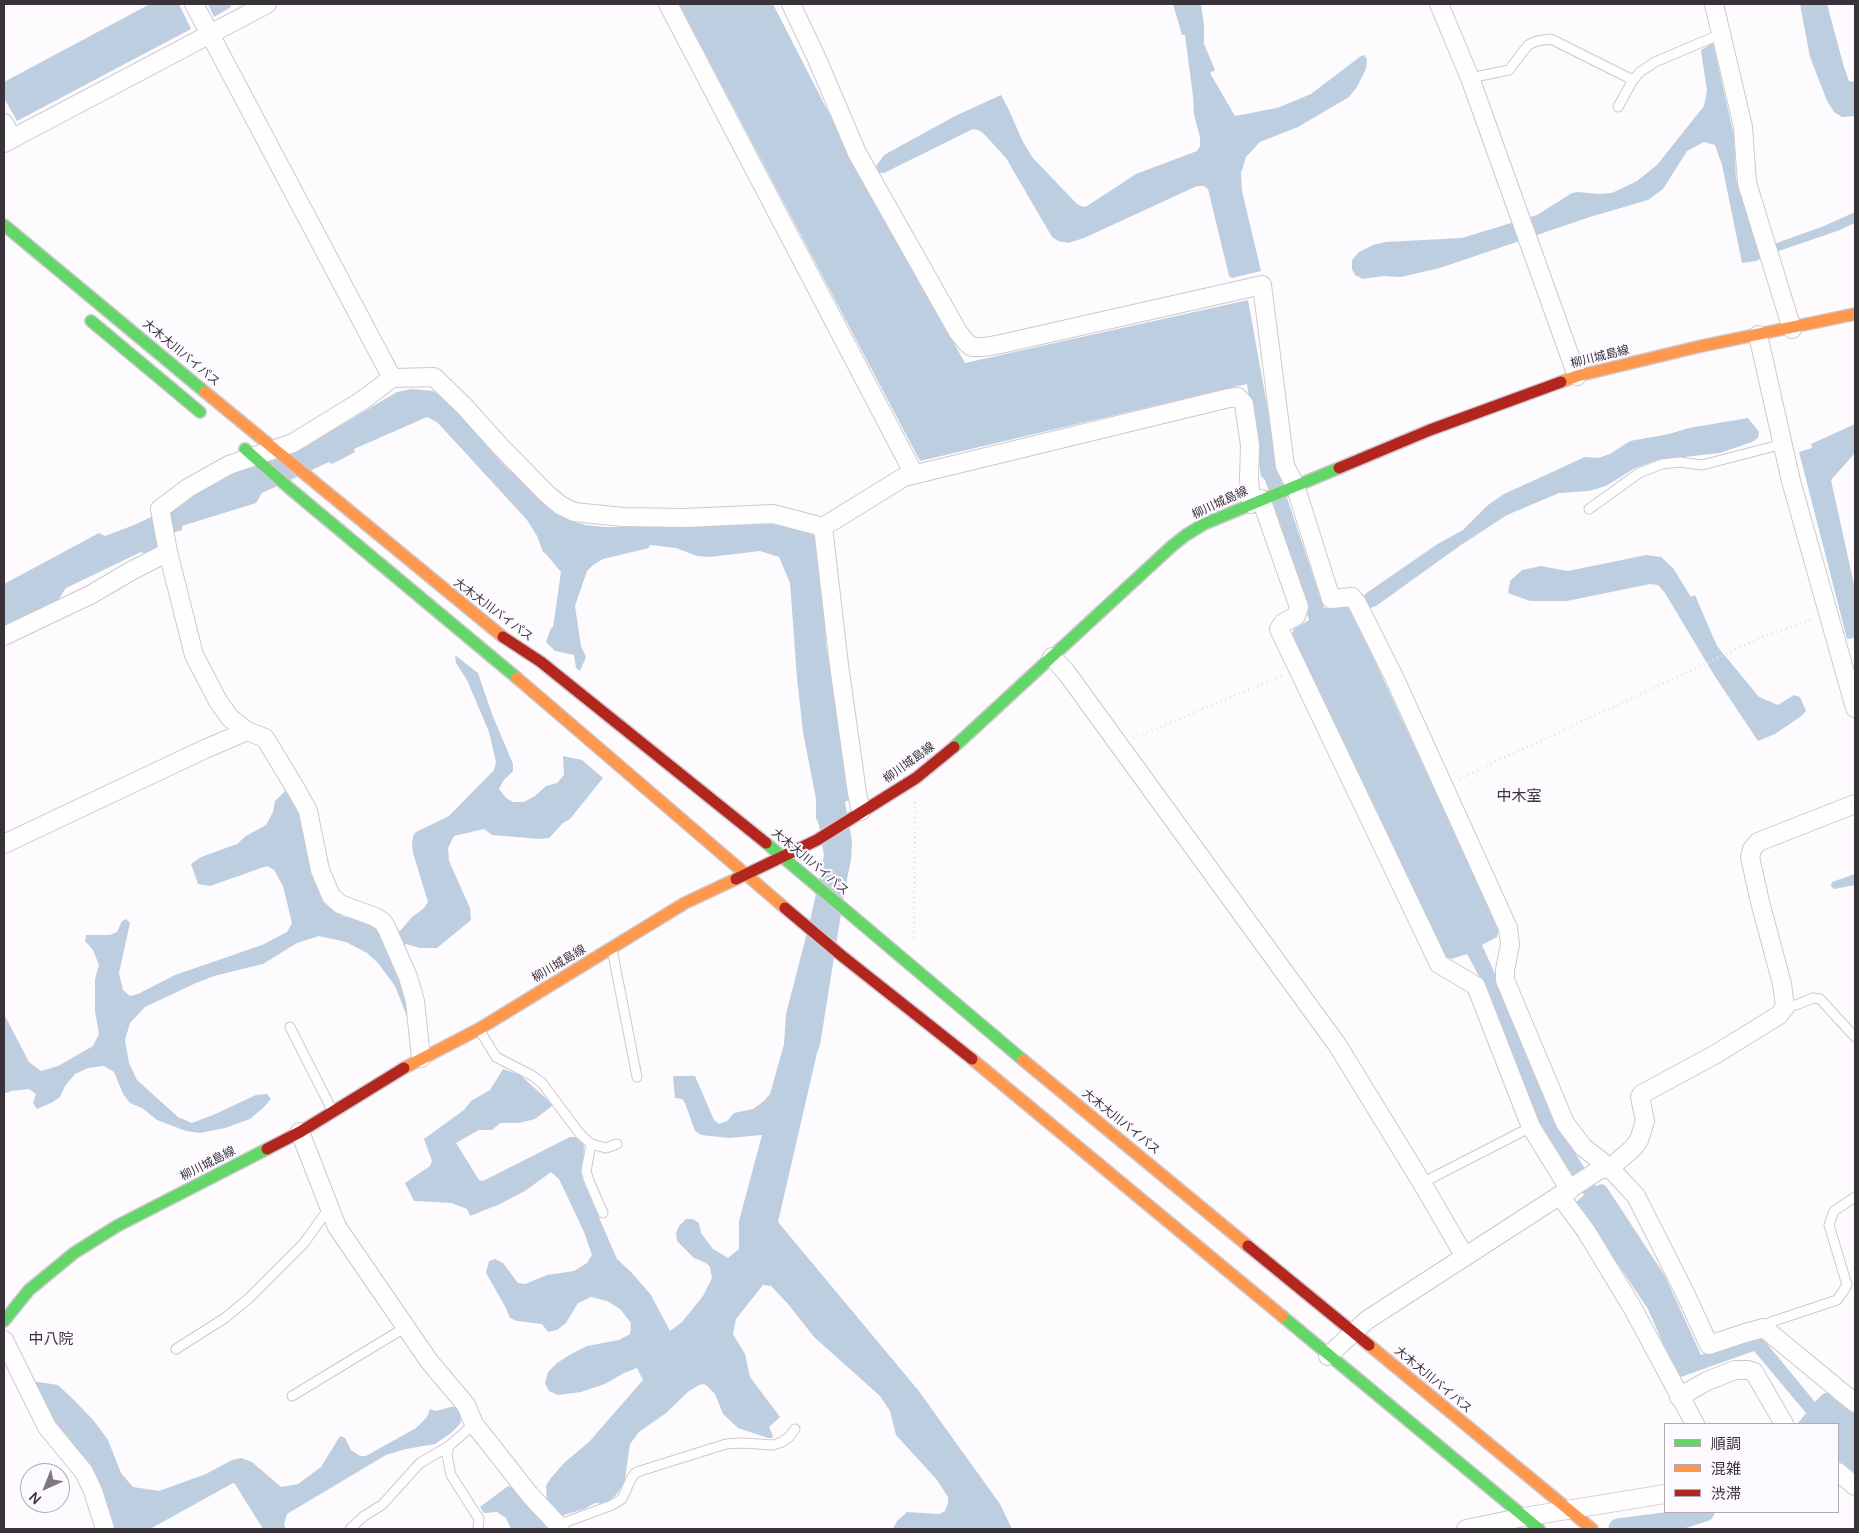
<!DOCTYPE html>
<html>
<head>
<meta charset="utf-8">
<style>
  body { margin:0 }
  #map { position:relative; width:1859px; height:1533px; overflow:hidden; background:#fdfbfe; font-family:Manrope,"Noto Sans JP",sans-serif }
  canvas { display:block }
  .frame { position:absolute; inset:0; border:5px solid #39323b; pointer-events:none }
  .legend { position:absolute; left:1664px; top:1423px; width:175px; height:90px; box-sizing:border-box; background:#fdfaff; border:1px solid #afaab1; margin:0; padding:6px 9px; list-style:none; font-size:15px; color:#39323b }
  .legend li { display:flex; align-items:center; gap:10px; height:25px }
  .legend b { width:25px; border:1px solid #afaab1 }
  .north { position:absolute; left:20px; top:1463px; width:50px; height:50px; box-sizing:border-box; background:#fdfaff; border:1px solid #afaab1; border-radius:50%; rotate:224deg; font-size:14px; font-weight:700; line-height:20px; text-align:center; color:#39323b }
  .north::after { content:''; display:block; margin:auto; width:18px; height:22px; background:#7e787f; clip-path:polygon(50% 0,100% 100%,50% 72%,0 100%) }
</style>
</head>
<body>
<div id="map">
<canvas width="1859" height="1533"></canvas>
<div class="frame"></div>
<ul class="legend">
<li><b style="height:6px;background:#63d668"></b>順調</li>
<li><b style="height:6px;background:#ff974d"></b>混雑</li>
<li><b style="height:6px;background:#b3261e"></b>渋滞</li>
</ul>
<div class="north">N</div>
</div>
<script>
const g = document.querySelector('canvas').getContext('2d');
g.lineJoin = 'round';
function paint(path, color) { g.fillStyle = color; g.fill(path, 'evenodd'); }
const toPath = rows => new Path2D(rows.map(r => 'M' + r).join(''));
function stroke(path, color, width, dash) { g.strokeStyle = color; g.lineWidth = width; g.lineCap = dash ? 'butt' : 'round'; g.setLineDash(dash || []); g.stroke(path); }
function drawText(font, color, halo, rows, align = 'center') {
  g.font = font + ' Manrope,"Noto Sans JP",sans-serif'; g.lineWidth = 4.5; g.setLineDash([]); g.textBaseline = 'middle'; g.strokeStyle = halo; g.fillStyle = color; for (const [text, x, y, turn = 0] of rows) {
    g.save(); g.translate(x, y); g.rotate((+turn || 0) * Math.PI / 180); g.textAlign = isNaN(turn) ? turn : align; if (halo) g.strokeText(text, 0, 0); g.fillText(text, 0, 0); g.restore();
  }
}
paint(toPath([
  [150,4,179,4,191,29,17,121,4,98,4,82],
  [208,4,230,4,231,7,214,17],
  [679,4,773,4,862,178,965,363,1248,300,1280,477,1324,608,1349,605,1499,929,1497,937,1482,945,1501,987,1558,1126,1596,1186,1602,1184,1606,1186,1665,1276,1701,1355,1759,1334,1815,1402,1823,1394,1829,1392,1855,1411,1855,1475,1838,1461,1838,1424,1798,1424,1798,1423,1806,1413,1754,1351,1678,1378,1648,1309,1576,1202,1584,1195,1539,1128,1486,989,1467,954,1451,959,1444,956,1292,634,1294,629,1309,620,1274,506,1265,480,1261,476,1247,384,920,461],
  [1173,4,1201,4,1204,25,1204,44,1215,70,1210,73,1235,116,1277,108,1299,99,1311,94,1361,56,1364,55,1367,59,1366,69,1357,87,1349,97,1298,127,1260,142,1246,157,1241,173,1242,191,1261,271,1232,278,1229,276,1208,189,1204,186,1197,186,1084,238,1068,243,1058,241,1052,237,1006,158,983,133,978,130,973,129,884,173,879,173,876,166,884,155,955,116,1001,95,1008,108,1023,142,1033,158,1077,204,1083,207,1087,206,1136,174,1197,151,1200,146,1200,137,1194,115,1193,96,1185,35,1182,35],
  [1800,4,1827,4,1844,67,1849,81,1855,82,1855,116,1842,117,1834,112,1827,101,1810,57],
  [1713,43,1734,136,1736,179,1760,249,1824,226,1855,212,1855,223,1840,230,1776,252,1756,261,1742,263,1722,165,1715,145,1704,142,1687,151,1663,189,1648,200,1590,217,1440,268,1401,277,1384,276,1363,279,1355,275,1352,269,1352,260,1359,252,1373,245,1385,242,1462,238,1537,215,1572,193,1578,192,1599,194,1612,193,1637,181,1657,165,1704,106,1707,91,1701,50],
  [412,389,433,391,446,399,503,464,558,515,568,520,586,525,605,527,671,527,775,522,807,530,818,539,824,574,826,645,840,726,851,799,845,802,852,841,851,860,845,889,820,1045,817,1053,778,1222,918,1390,1000,1504,1012,1529,893,1529,897,1521,907,1512,939,1514,945,1511,948,1503,948,1497,937,1480,896,1435,890,1411,880,1396,814,1337,788,1304,771,1286,763,1285,736,1319,733,1334,745,1354,750,1377,780,1417,769,1427,773,1436,772,1438,768,1438,738,1428,723,1414,715,1394,707,1386,704,1384,699,1385,689,1391,666,1413,639,1432,630,1444,625,1479,621,1488,615,1496,605,1504,595,1503,584,1509,564,1515,559,1518,551,1529,511,1529,506,1518,497,1512,484,1513,480,1507,508,1486,511,1487,535,1513,547,1503,546,1486,550,1479,565,1462,589,1442,643,1380,637,1368,624,1373,605,1384,581,1392,558,1395,549,1391,545,1383,548,1372,557,1363,571,1354,587,1346,619,1340,630,1334,631,1323,620,1309,607,1301,591,1297,578,1303,566,1323,557,1330,548,1332,542,1324,517,1321,510,1318,506,1308,486,1273,489,1261,495,1259,503,1263,518,1283,525,1284,547,1275,574,1271,587,1263,592,1255,584,1232,559,1179,551,1172,525,1191,500,1204,470,1216,467,1209,451,1203,414,1201,405,1183,430,1166,432,1161,424,1139,464,1110,471,1101,490,1090,503,1069,520,1075,547,1099,552,1106,535,1119,519,1123,500,1123,492,1130,479,1130,456,1143,479,1180,483,1181,570,1137,575,1137,584,1145,582,1178,617,1259,631,1272,651,1295,670,1331,682,1322,703,1296,712,1278,710,1267,706,1263,694,1258,677,1241,676,1233,679,1226,686,1219,693,1219,699,1223,701,1233,713,1249,728,1258,739,1249,739,1221,762,1135,729,1138,701,1135,695,1131,685,1103,682,1099,675,1098,673,1076,695,1076,714,1120,719,1124,727,1121,734,1113,753,1109,764,1101,770,1094,784,1044,786,1014,810,921,824,856,819,825,816,818,816,799,803,732,797,678,790,583,779,557,760,551,710,557,697,556,676,548,651,545,649,546,649,548,603,559,593,565,587,571,575,606,581,646,586,657,580,671,576,668,574,655,555,651,546,642,551,628,553,627,561,572,545,553,543,552,537,536,527,520,437,422,427,417,354,449,355,452,332,464,329,462,262,493,256,503,182,526,182,530,172,533,155,550,145,554,141,552,66,588,52,609,4,631,4,584,99,533,105,536,134,525,181,503,215,483,216,479,327,428,331,431,397,392],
  [1748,418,1759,432,1758,438,1752,442,1720,453,1658,460,1635,468,1606,486,1589,491,1559,493,1507,515,1461,545,1376,606,1370,608,1368,607,1363,597,1365,594,1436,545,1463,530,1488,505,1504,494,1585,457,1598,458,1610,454,1630,441,1669,434,1689,428],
  [1855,424,1855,453,1831,480,1855,589,1855,638,1847,639,1799,452,1812,448,1811,444],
  [1646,555,1661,557,1673,568,1691,597,1695,595,1717,646,1759,697,1778,705,1794,695,1800,697,1806,711,1800,717,1775,734,1758,741,1714,675,1665,593,1658,585,1650,584,1567,601,1530,601,1508,593,1510,581,1522,570,1541,566,1568,571],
  [455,655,478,673,492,714,513,764,513,771,503,781,499,789,506,798,513,802,524,802,535,796,546,786,557,783,564,775,563,756,582,760,603,778,570,819,563,823,549,838,539,839,492,835,484,829,454,836,448,848,449,861,470,908,471,920,437,948,420,948,406,944,394,954,411,1013,408,1019,395,986,378,963,367,953,346,942,319,936,297,943,263,964,214,976,196,983,145,1007,130,1023,125,1040,129,1063,137,1080,178,1117,192,1123,213,1115,256,1095,267,1094,271,1099,264,1107,250,1119,225,1128,200,1133,186,1131,157,1120,142,1108,130,1103,123,1094,114,1072,104,1066,88,1068,75,1074,65,1086,60,1097,51,1103,37,1109,33,1103,36,1094,29,1089,11,1091,4,1094,4,1014,29,1062,41,1071,58,1066,93,1046,99,1034,95,1011,95,979,99,965,93,950,85,941,86,935,110,935,117,932,122,921,126,919,130,923,119,973,123,990,130,996,138,994,175,975,262,945,287,932,292,923,283,886,274,870,267,866,210,886,198,884,191,864,201,857,237,844,246,836,266,825,273,812,275,801,287,789,299,811,321,892,342,916,373,924,387,937,401,930,412,917,424,908,428,902,413,853,412,845,413,836,416,832,449,816,494,770,496,762,489,732,467,680,456,663],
  [1855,874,1855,885,1834,889,1831,886,1832,882],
  [32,1381,58,1385,75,1401,94,1421,108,1440,121,1473,133,1487,159,1491,206,1474,232,1460,241,1458,252,1462,281,1487,298,1484,321,1467,340,1436,345,1438,351,1450,360,1456,366,1456,416,1428,427,1417,430,1409,436,1411,451,1407,455,1407,460,1412,461,1421,460,1424,451,1433,435,1444,406,1449,386,1455,287,1514,284,1524,286,1529,263,1529,235,1484,233,1483,150,1529,111,1529,105,1498,83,1458,57,1426]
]), '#becee1');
stroke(toPath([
  [1618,1528,1680,1520,1705,1512]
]), '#becee1', 19);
const lane = toPath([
  [1470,78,1509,70,1528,45,1537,41,1551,39,1633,80],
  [1618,107,1633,80,1640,72,1655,62,1721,34],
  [1589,509,1639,473,1662,464,1680,462,1702,465,1783,444],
  [612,949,637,1077],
  [1785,1007,1796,1005,1813,998,1820,999,1855,1037],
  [290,1027,332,1110],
  [479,1029,496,1057,531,1075,542,1083,580,1134,591,1144,606,1148,617,1144],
  [591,1144,586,1171,589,1181,603,1213],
  [1422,1183,1531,1127],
  [1764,1328,1771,1322,1837,1300,1842,1293,1847,1285,1829,1225,1834,1211,1855,1197],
  [176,1349,225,1318,248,1299,304,1243,330,1207],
  [292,1396,406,1327],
  [474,1424,449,1446,447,1455,451,1475,479,1519,478,1529],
  [558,1525,612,1505,622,1499,631,1479,635,1473,640,1471,726,1444,742,1443,773,1445,782,1442,789,1437,795,1429],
  [350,1529,364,1516,382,1505,420,1463,449,1446]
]);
const street = toPath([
  [194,4,392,378],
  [668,4,914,474],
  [791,4,817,59,857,153,958,332,966,342,972,347,984,347,1001,344,1262,285,1285,466,1295,485,1331,599,1352,597,1357,603,1394,677,1508,928,1510,945,1505,970,1505,980,1565,1123,1583,1147,1610,1168,1636,1196,1685,1293,1709,1345,1745,1333,1764,1328,1855,1403],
  [1439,4,1470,78,1577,376],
  [1714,4,1743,127,1747,183,1792,329],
  [4,123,12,138],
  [4,143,267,4],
  [1758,335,1791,481,1855,708],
  [1261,499,1299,607,1296,616,1283,623,1279,629,1439,964,1476,986,1531,1127,1570,1190],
  [823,527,904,477,1229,398,1238,397,1244,404,1250,445,1249,479,1251,504],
  [4,636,90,595,131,571,168,552],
  [1052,657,1066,672,1338,1046,1422,1183,1465,1257],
  [4,844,205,749,247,731],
  [421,1058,415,1001,408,977,387,929,383,922,375,917,340,904,331,896,320,870,308,811,297,791,265,738,247,731,230,718,218,701,194,655,168,552,160,509,188,488,229,465,293,443,363,400,392,378,434,377,464,406,500,446,547,494,560,505,574,512,623,517,684,518,773,514,823,527,839,665,857,793,861,811],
  [300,1132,337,1227,429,1361,466,1405,474,1424,530,1495,558,1525,560,1529],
  [1560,1196,1586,1231,1632,1307,1695,1424],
  [4,1340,47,1427,84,1472,93,1491,105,1529],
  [1328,1356,1367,1320,1599,1170,1610,1168,1633,1148,1639,1140,1645,1121,1640,1097,1642,1094,1716,1054,1779,1015,1785,1007,1782,984,1760,902,1750,857,1752,849,1758,842,1855,804],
  [1679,1397,1707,1381,1735,1370,1748,1370,1754,1372,1784,1424],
  [1838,1472,1855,1486],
  [1466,1529,1524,1517,1665,1494]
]);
const fast = toPath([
  [4,225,205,392],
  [91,321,200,412],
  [245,449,288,487,517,678],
  [954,747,1172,546,1186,535,1204,524,1339,468],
  [766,843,1023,1060],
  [1282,1316,1539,1529],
  [4,1321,29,1290,74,1253,117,1226,267,1149]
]);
const slow = toPath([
  [1561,382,1577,376,1697,347,1855,314],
  [205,392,503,637],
  [517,678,785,908],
  [972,1059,1282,1316],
  [1023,1060,1248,1246],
  [404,1068,479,1029,685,903,736,879],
  [1369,1345,1592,1529]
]);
const jam = toPath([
  [1339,468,1430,430,1561,382],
  [503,637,541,662,766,843],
  [736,879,817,840,916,778,954,747],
  [785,908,842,956,972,1059],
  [267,1149,300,1132,404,1068],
  [1248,1246,1369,1345]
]);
stroke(lane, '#cdc9ce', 11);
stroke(street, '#cdc9ce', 20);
stroke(fast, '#cdc9ce', 14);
stroke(slow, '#cdc9ce', 14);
stroke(jam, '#cdc9ce', 14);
stroke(toPath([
  [1133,738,1284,675],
  [1459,779,1758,639,1813,619],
  [914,938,915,802]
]), '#e4e3e4', 3, [1, 4]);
stroke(lane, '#fffeff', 9);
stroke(street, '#fffeff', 18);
stroke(fast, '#63d668', 11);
stroke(slow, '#ff974d', 11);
stroke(jam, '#b3261e', 11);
drawText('12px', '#39323b', '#fdfaff', [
  ["大木大川バイパス",181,353,40],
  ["柳川城島線",1600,357,-14],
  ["柳川城島線",1220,503,-25],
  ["大木大川バイパス",493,610,37],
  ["柳川城島線",909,763,-36],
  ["大木大川バイパス",810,862,40],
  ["柳川城島線",559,964,-31],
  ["大木大川バイパス",1121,1122,39],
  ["柳川城島線",208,1164,-27],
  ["大木大川バイパス",1433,1380,40]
]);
drawText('15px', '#39323b', '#fdfaff', [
  ["中木室",1519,797],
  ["中八院",51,1340]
]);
</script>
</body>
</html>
